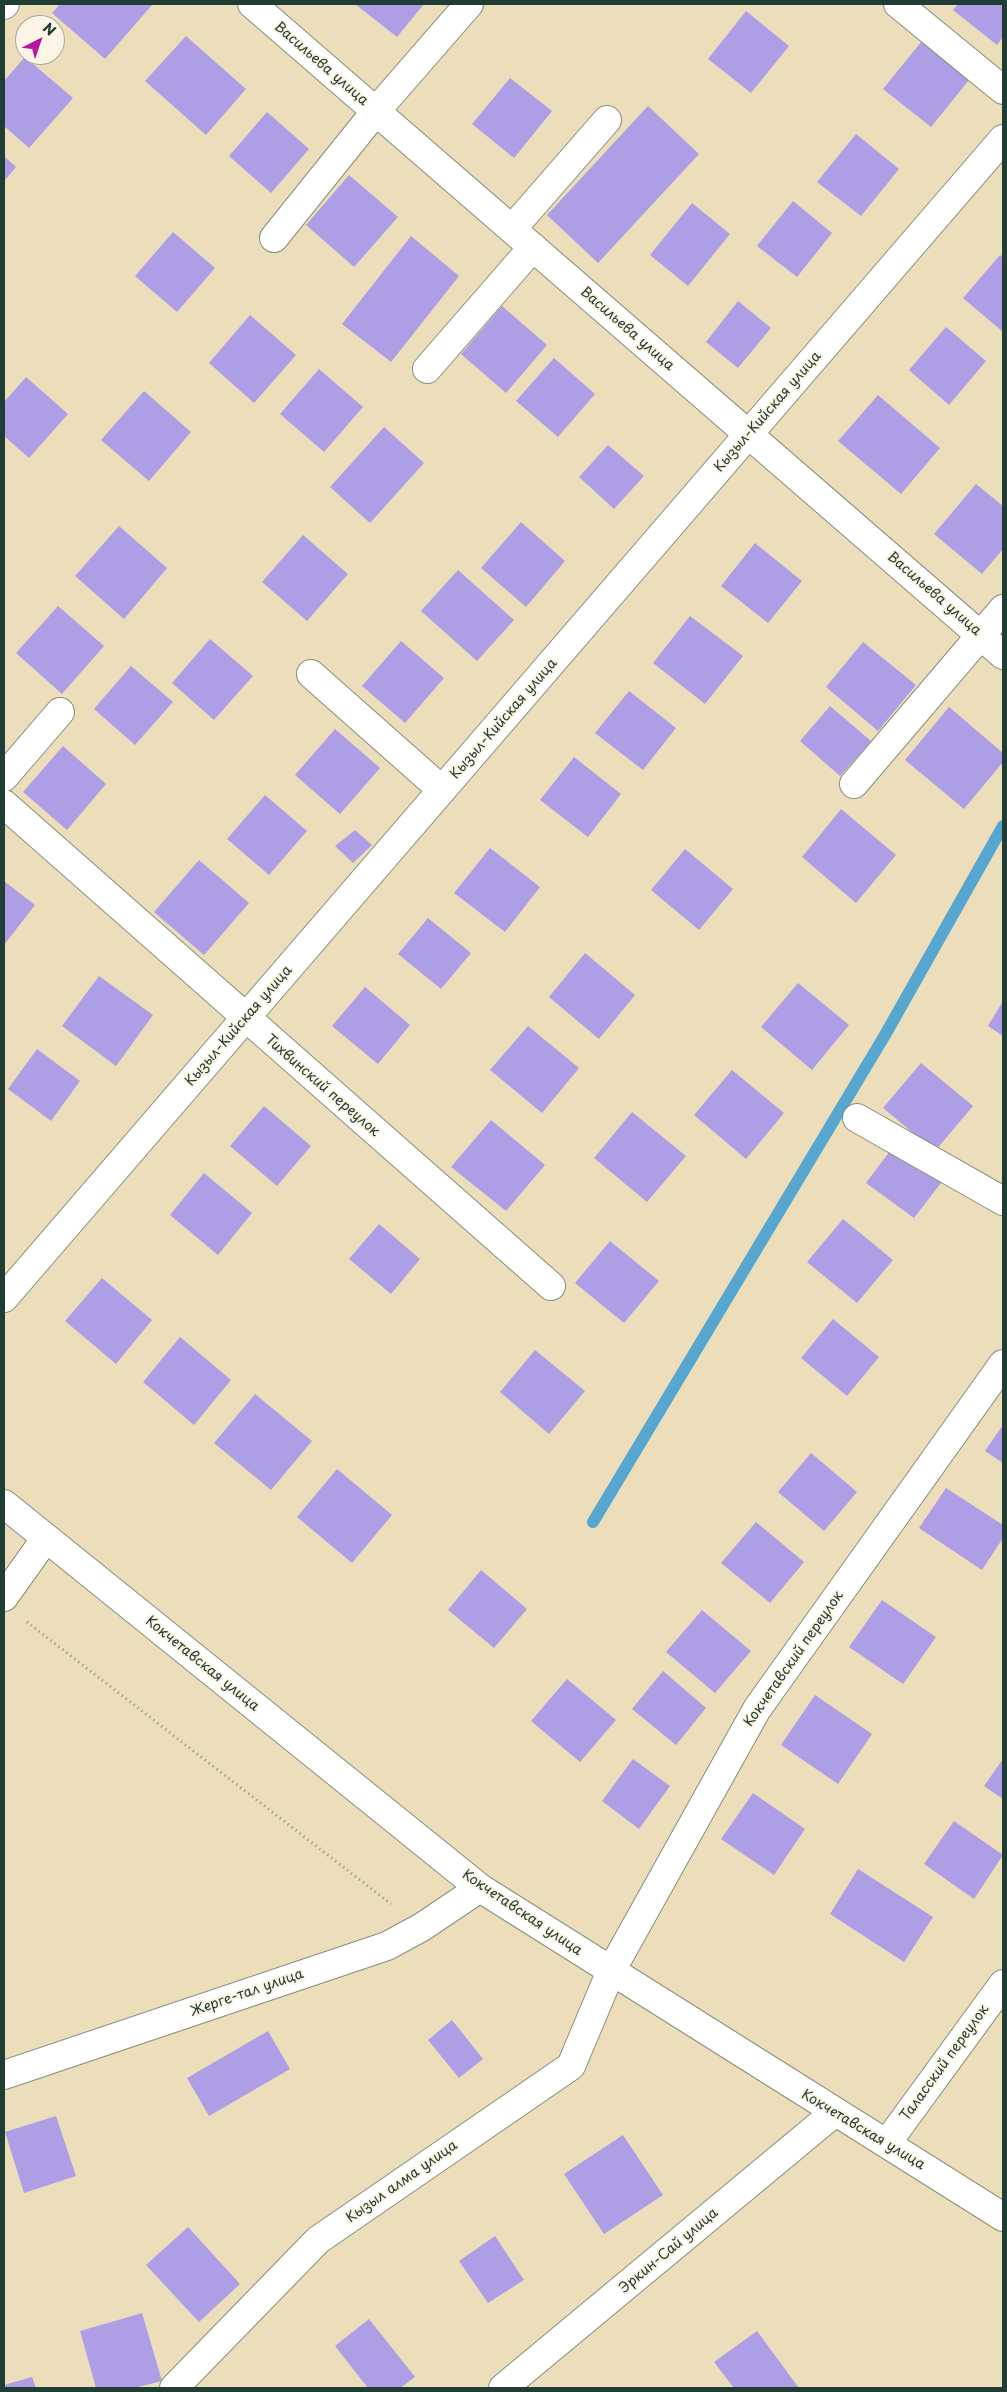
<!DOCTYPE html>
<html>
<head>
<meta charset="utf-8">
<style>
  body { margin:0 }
  #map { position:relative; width:1007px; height:2392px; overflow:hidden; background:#eddebb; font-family:"Playpen Sans",sans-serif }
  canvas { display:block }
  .frame { position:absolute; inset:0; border:5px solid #1f3d34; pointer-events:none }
  .north { position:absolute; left:15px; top:15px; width:50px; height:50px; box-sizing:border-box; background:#fcf5e5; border:1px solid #a4ab9e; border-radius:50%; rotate:41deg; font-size:14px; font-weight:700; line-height:20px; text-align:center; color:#1f3d34 }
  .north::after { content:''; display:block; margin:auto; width:18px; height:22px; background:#b5179e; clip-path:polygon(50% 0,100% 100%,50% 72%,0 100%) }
</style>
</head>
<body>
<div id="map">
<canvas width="1007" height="2392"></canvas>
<div class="frame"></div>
<div class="north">N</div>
</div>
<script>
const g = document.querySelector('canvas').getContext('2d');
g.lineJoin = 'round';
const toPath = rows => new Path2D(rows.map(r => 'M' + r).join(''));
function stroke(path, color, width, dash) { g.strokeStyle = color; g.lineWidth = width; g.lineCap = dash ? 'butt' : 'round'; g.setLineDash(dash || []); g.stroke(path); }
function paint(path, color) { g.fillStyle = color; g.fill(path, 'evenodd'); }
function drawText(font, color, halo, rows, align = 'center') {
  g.font = font + ' "Playpen Sans",sans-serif'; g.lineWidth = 4; g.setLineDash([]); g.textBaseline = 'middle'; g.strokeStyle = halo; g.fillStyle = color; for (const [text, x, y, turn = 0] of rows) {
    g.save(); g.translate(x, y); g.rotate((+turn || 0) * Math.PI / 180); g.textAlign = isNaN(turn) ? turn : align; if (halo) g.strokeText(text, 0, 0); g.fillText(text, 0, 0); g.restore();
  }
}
stroke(toPath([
  [593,1522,885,1035,1003,826]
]), '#56a6d0', 12);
paint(toPath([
  [60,4,151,4,152,5,105,59,52,13],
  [355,4,424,4,397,37],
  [958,4,1003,4,1003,37,997,45,953,10],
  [746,11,789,46,751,93,708,59],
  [186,36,246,89,206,135,145,81],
  [926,36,973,75,931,127,883,89],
  [25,57,73,98,29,148,4,126,4,81],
  [510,78,552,111,514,158,472,124],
  [648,106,699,154,598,263,547,215],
  [267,112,309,149,271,193,229,156],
  [856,134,899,169,861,216,817,182],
  [4,156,16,167,4,181],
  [349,175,398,217,354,267,306,225],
  [793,201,832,233,797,277,757,246],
  [692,203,730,234,688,286,650,255],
  [173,232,215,268,177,312,135,276],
  [411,236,459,276,391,362,342,324],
  [1000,255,1003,257,1003,332,963,298],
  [738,301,771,328,738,368,706,342],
  [502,306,547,345,506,393,461,354],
  [250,315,296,355,254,403,209,363],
  [946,327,986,361,949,405,909,370],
  [554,358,595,394,558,437,516,401],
  [319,369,363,407,324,452,280,414],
  [26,377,68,414,29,458,4,436,4,402],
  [144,391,191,432,149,481,101,440],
  [878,395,940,448,901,494,838,441],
  [384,427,424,463,370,523,330,487],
  [608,445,644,476,614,509,579,477],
  [976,484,1003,506,1003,549,982,574,934,534],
  [521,522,565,561,526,607,481,568],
  [119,526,167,568,124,619,75,576],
  [303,535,348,574,307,621,262,582],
  [755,543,802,581,768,623,721,586],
  [458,570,514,620,477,661,421,611],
  [58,606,104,646,62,694,16,653],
  [690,616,743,656,705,704,653,663],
  [210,639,253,676,214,720,172,683],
  [401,641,444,678,405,723,362,686],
  [863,642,916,685,878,731,826,687],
  [131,666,173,702,135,745,94,709],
  [629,691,676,728,643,770,595,733],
  [830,706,871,741,840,776,800,741],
  [949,707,1003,753,1003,762,964,809,905,760],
  [335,729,380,768,340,814,295,775],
  [63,746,106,784,67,830,23,792],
  [574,757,621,794,588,837,540,800],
  [265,795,307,831,269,875,227,839],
  [841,809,896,855,856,903,802,857],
  [355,830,372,845,353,863,335,846],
  [490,848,540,887,505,932,454,893],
  [685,849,733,889,699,930,651,890],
  [199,860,249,903,204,955,154,912],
  [4,881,35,905,4,945],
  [428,918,471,953,441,989,398,954],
  [585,953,635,995,599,1039,549,997],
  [99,976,153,1015,116,1066,62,1026],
  [798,983,849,1025,812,1070,761,1027],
  [365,987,410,1025,378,1064,332,1026],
  [1003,1001,1003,1036,988,1026],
  [528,1026,579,1068,542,1113,490,1070],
  [37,1049,80,1081,51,1121,8,1089],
  [921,1063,973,1106,935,1151,883,1108],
  [732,1070,784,1113,746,1159,694,1115],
  [264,1106,311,1146,277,1186,230,1146],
  [632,1112,686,1156,647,1202,594,1158],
  [491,1120,545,1165,506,1211,451,1167],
  [893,1147,941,1183,914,1218,866,1183],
  [204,1173,252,1213,218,1255,170,1215],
  [843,1219,893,1260,857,1303,807,1262],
  [379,1224,420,1259,391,1294,349,1259],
  [610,1241,659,1281,624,1323,575,1283],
  [102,1278,152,1320,116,1364,65,1321],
  [833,1319,879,1357,847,1396,801,1358],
  [180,1337,231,1380,194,1425,143,1382],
  [535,1350,585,1391,549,1434,500,1392],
  [255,1394,312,1441,271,1490,214,1443],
  [1003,1425,1003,1463,985,1451],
  [811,1453,857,1492,824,1531,778,1492],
  [337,1469,392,1515,352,1563,297,1517],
  [946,1488,1003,1525,1003,1538,982,1570,919,1528],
  [756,1522,804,1562,770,1603,721,1563],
  [481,1570,527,1609,494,1648,448,1610],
  [882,1600,936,1637,903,1684,849,1647],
  [702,1610,751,1651,715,1693,666,1652],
  [663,1671,706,1708,676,1745,632,1709],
  [567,1679,616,1720,580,1762,531,1721],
  [815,1695,872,1734,838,1784,781,1745],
  [633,1759,670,1786,639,1829,602,1801],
  [1003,1759,1003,1799,984,1786],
  [753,1793,805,1829,774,1875,721,1839],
  [954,1821,1003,1855,974,1899,924,1864],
  [858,1869,933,1917,904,1962,830,1914],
  [452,2020,483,2059,459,2078,428,2040],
  [268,2031,290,2069,209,2116,187,2078],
  [56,2116,76,2176,24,2193,5,2132],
  [623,2135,663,2195,604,2234,564,2174],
  [188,2227,240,2284,199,2322,146,2265],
  [495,2236,524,2280,488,2303,459,2261],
  [142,2313,162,2381,134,2388,96,2388,80,2331],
  [369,2319,415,2377,400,2388,368,2388,335,2346],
  [757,2331,799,2388,734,2388,714,2362],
  [32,2377,36,2388,4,2388,4,2385]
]), '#ad9ee6');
const minor = toPath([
  [252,4,1003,655],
  [898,4,1003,90],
  [4,5,5,4],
  [512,229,607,120],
  [274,238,376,111,469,4],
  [427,369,533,247],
  [311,674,442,790],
  [4,777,60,712],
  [854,784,1003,609],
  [4,804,551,1286],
  [857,1118,1003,1201],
  [4,1298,1003,139],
  [4,1504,480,1888,1003,2217],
  [4,1597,46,1538],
  [4,2075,387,1946,422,1927,480,1888],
  [887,2143,1003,1984],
  [174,2388,318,2240,571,2066,611,1971,757,1709,1003,1364],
  [503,2388,834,2113]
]);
stroke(minor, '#868e78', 30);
stroke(toPath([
  [27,1622,391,1904]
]), '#868e78', 3, [1, 4]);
stroke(minor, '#fff', 28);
drawText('14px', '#1f3d34', '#fcf5e5', [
  ["Васильева улица",321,64,41],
  ["Васильева улица",627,329,41],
  ["Кызыл-Кийская улица",768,412,-49],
  ["Васильева улица",934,594,41],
  ["Кызыл-Кийская улица",504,719,-49],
  ["Кызыл-Кийская улица",239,1026,-49],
  ["Тихвинский переулок",322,1086,41],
  ["Кокчетавский переулок",794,1659,-55],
  ["Кокчетавская улица",202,1664,39],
  ["Кокчетавская улица",522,1913,34],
  ["Жерге-тал улица",247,1993,-19],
  ["Таласский переулок",945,2063,-54],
  ["Кокчетавская улица",863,2130,31],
  ["Кызыл алма улица",402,2182,-35],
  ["Эркин-Сай улица",669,2251,-40]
]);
</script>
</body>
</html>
